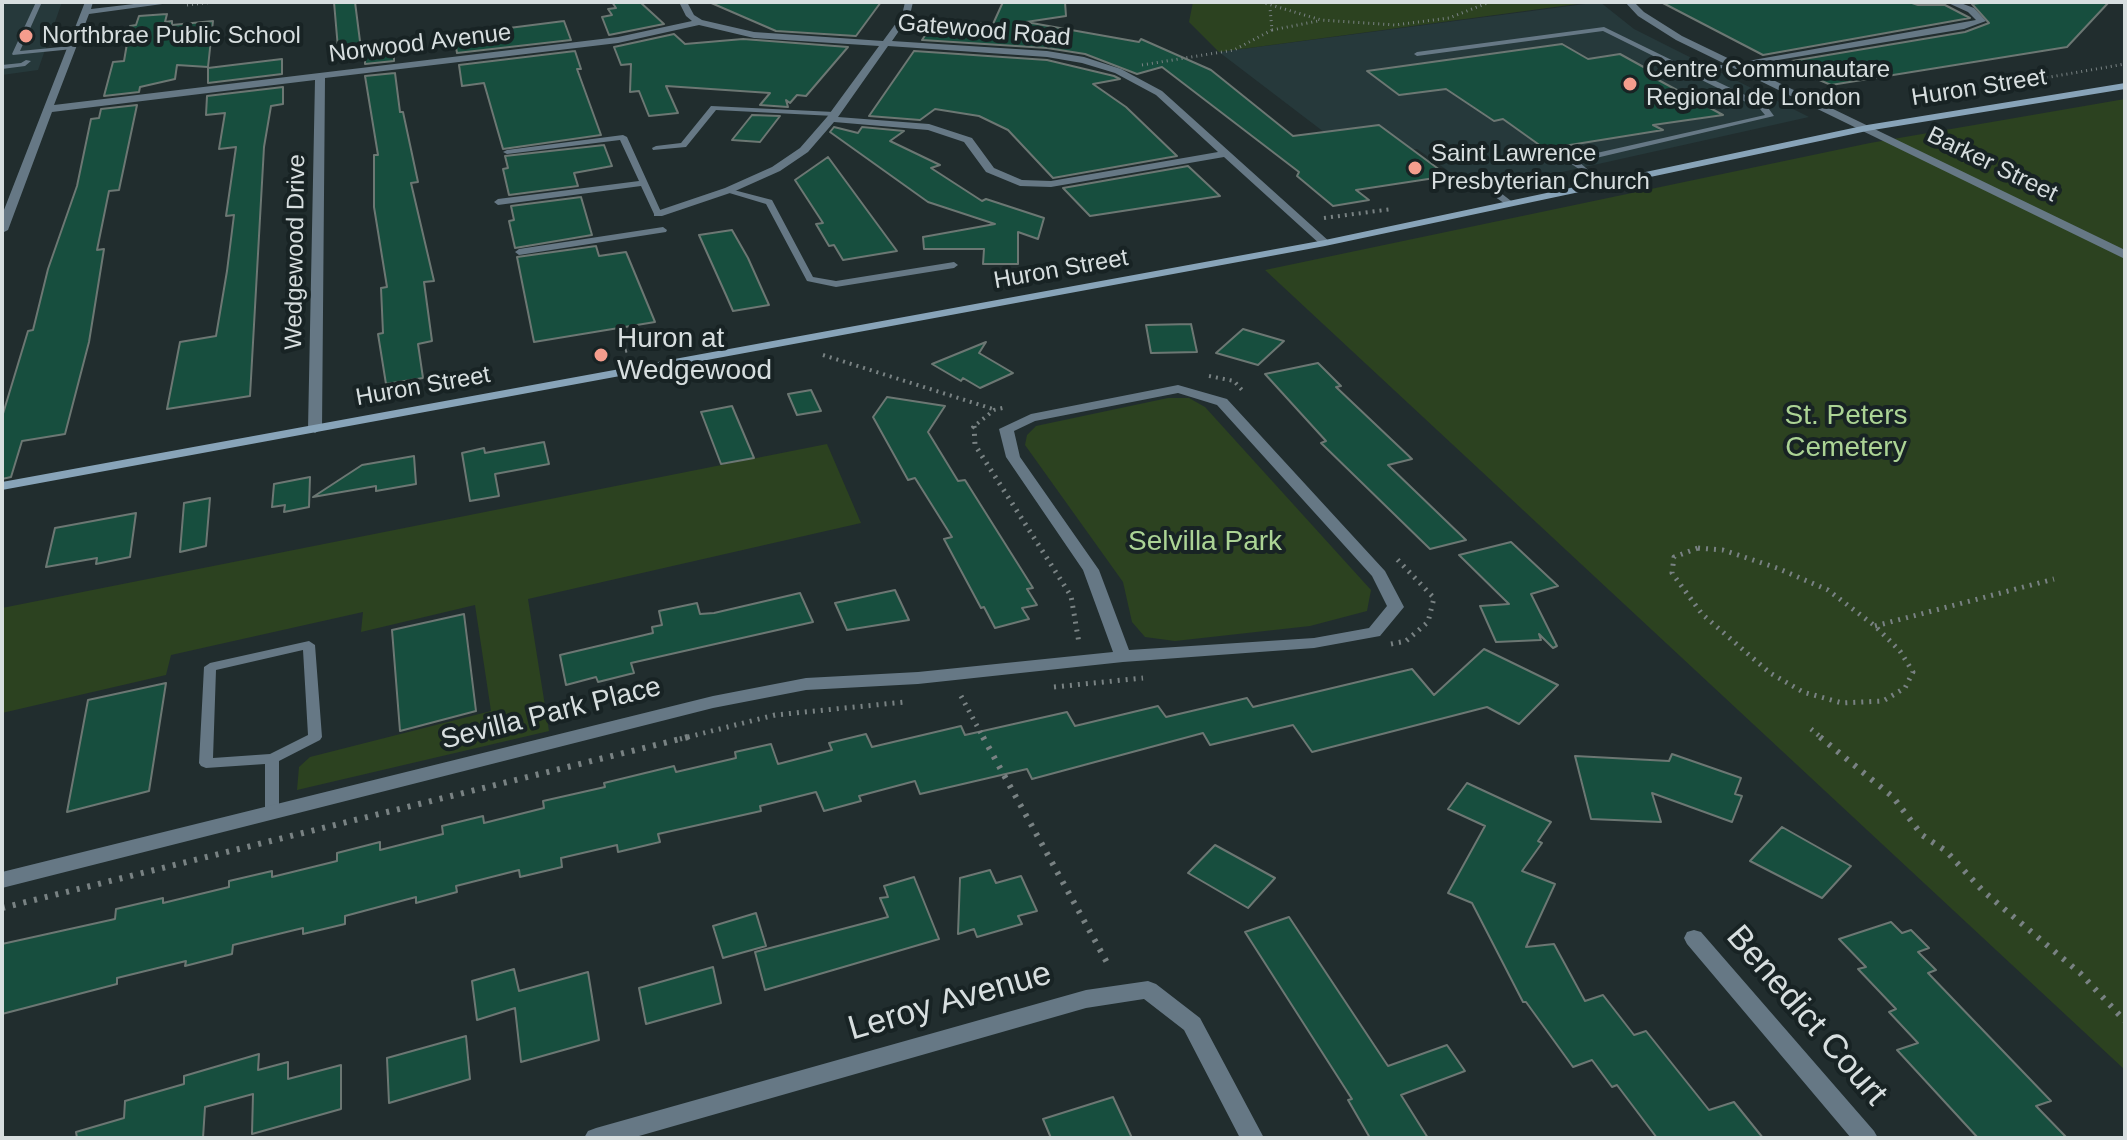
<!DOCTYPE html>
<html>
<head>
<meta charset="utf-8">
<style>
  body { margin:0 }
  #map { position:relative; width:2127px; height:1140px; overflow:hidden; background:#212d2e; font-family:Arial,sans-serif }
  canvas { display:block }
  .frame { position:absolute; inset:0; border:4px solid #d7dedf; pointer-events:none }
</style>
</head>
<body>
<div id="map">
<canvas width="2127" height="1140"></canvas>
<div class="frame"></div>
</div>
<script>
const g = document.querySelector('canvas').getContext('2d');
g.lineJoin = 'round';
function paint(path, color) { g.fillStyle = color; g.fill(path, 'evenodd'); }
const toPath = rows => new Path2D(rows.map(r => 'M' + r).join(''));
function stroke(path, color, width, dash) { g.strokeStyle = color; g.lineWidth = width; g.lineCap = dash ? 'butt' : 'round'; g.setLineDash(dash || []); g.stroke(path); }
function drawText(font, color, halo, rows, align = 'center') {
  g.font = font + ' Arial,sans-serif'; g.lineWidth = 8; g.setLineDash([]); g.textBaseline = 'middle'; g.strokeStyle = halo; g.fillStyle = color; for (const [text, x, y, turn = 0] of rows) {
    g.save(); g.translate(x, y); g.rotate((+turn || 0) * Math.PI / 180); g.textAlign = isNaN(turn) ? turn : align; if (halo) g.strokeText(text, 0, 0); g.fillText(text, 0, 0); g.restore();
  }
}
paint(toPath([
  [2,2,62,2,38,70,2,75],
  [1600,2,1634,29,1809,117,1477,191,1417,149,1358,158,1219,52]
]), '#26393b');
paint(toPath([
  [1193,2,1592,2,1219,52,1189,22],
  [2125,99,2125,1070,1265,270,1870,143],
  [1168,398,1189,398,1205,407,1371,590,1367,611,1310,626,1175,641,1145,637,1132,622,1123,582,1025,445,1027,435,1036,426],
  [827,444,861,523,528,599,549,731,297,790,299,767,310,757,491,711,475,605,361,632,363,612,171,655,166,675,2,713,2,608]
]), '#2c4220');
const building = toPath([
  [334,2,355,2,362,57,339,60,334,2],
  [612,2,640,2,664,24,609,35,602,17,612,15,608,9,616,8,612,2],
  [709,2,881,2,856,36,776,31,709,2],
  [1003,2,1065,2,1066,16,1026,22,1139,42,1141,39,1211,70,1293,136,1379,125,1448,176,1356,190,1369,200,1333,206,1297,176,1299,172,1162,67,1137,74,1085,54,1047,48,922,40,935,21,993,24,1003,2],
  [1661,2,1909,2,1918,5,1945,5,1970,18,1763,55,1661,2],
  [1988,2,2109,2,2067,47,1831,85,1780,63,1965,32,1989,23,1972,4,1988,2],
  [167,14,165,22,172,21,172,25,213,21,208,67,177,65,175,79,140,87,139,92,104,96,113,62,124,61,130,26,136,25,139,16,167,14],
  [564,21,571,40,457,53,454,35,564,21],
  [674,34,685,44,743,39,848,47,806,96,797,95,790,103,786,100,788,107,760,105,770,93,666,86,678,113,649,116,639,91,630,92,631,64,621,65,614,47,674,34],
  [1562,44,1588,59,1620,54,1658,75,1651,76,1723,115,1653,125,1663,130,1545,149,1503,119,1494,121,1446,89,1399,95,1367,71,1562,44],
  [394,46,394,61,365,64,365,49,394,46],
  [575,51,581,69,577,69,601,135,503,149,484,83,462,86,459,65,575,51],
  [914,51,1047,60,1114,76,1120,79,1093,84,1126,107,1177,156,1053,178,1008,130,979,116,935,109,920,120,869,116,914,51],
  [282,59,282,74,208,83,208,68,282,59],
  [395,73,400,112,403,112,418,182,411,183,434,281,424,282,432,341,418,344,423,378,386,384,378,334,383,333,381,288,387,287,374,207,374,155,378,155,365,76,395,73],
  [283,87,283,104,271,106,264,147,250,396,167,409,180,342,216,336,227,271,234,215,226,216,236,147,219,149,225,113,206,115,207,96,283,87],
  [137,105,119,190,109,191,97,250,104,249,89,342,65,434,22,441,11,477,2,479,2,417,28,331,33,330,48,269,77,186,91,119,99,118,101,109,137,105],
  [752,115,780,116,760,142,732,140,752,115],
  [834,127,858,133,862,127,904,131,890,141,940,165,931,168,982,201,986,199,1044,218,1038,239,1018,232,1018,264,983,264,984,249,924,249,923,237,995,224,928,202,830,132,834,127],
  [604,145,612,166,574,173,578,186,509,195,503,169,508,168,505,156,604,145],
  [828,157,897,251,843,260,834,245,829,246,816,224,823,223,795,180,828,157],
  [1188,166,1220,196,1090,216,1063,188,1188,166],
  [581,197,592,235,515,248,509,221,514,220,511,206,581,197],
  [732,230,748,258,769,305,733,311,726,295,699,235,732,230],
  [596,246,599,256,626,252,655,322,534,342,517,257,596,246],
  [1191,324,1197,352,1151,353,1146,325,1191,324],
  [1243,329,1284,341,1258,365,1216,353,1243,329],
  [986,342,979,353,1013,373,980,388,963,378,961,381,932,364,986,342],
  [1318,363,1341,386,1336,387,1412,459,1388,465,1466,540,1430,549,1321,443,1326,441,1265,374,1318,363],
  [811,390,821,411,797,415,788,394,811,390],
  [887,397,945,406,928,432,958,481,965,480,1033,588,1027,589,1037,605,1022,608,1029,619,995,628,984,607,981,608,944,539,952,537,915,478,908,480,873,417,887,397],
  [732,406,754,458,721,464,701,412,732,406],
  [544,442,549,464,495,474,499,496,470,501,462,453,484,448,485,453,544,442],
  [414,456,416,484,376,491,376,486,313,497,362,465,414,456],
  [310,477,309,507,284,512,285,505,272,507,274,484,310,477],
  [210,498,206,546,180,552,184,503,210,498],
  [136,513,130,557,96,564,97,558,46,567,55,528,136,513],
  [1511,542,1558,586,1531,594,1557,646,1553,648,1539,634,1541,640,1496,642,1480,606,1509,604,1459,555,1511,542],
  [895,590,909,620,847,630,835,603,895,590],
  [800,593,813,622,631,663,634,673,598,682,596,677,566,685,560,655,653,633,652,627,662,625,659,611,697,603,700,614,714,613,800,593],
  [464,614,476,711,400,731,392,630,464,614],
  [1484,649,1558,685,1519,724,1487,707,1312,752,1293,725,1210,745,1203,733,1032,779,1027,769,920,794,915,781,859,796,861,801,824,811,816,792,760,806,761,811,658,834,660,842,618,852,617,845,561,858,562,867,520,877,519,870,456,886,457,892,416,903,416,897,345,916,345,924,303,934,303,928,233,945,232,954,185,966,186,961,117,978,117,984,2,1014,2,944,115,919,116,909,163,898,163,903,229,887,229,881,272,871,272,877,337,861,337,853,380,842,380,850,443,834,442,826,483,816,484,823,544,808,543,801,605,787,604,783,674,766,676,772,736,758,735,752,771,744,778,764,832,750,829,743,866,734,872,747,961,726,965,735,1067,712,1075,726,1158,706,1166,717,1247,698,1253,707,1412,669,1434,695,1484,649],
  [166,683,149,791,67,812,88,700,166,683],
  [1672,754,1741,778,1735,794,1742,796,1732,822,1652,793,1661,822,1591,819,1575,756,1669,761,1672,754],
  [1467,783,1551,822,1538,841,1542,843,1522,871,1555,884,1526,947,1554,944,1585,1001,1603,995,1634,1035,1646,1031,1709,1110,1734,1102,1763,1138,1657,1138,1617,1085,1612,1087,1592,1060,1573,1067,1526,1002,1523,1002,1472,903,1448,893,1485,826,1448,809,1467,783],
  [1782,827,1851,866,1822,898,1750,861,1782,827],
  [1215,845,1275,878,1248,908,1188,873,1215,845],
  [990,870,996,883,1021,876,1037,911,1018,916,1022,924,977,937,974,929,958,934,960,878,990,870],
  [914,877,939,939,765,990,755,952,888,917,880,898,888,897,884,886,914,877],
  [756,913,766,946,723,958,713,926,756,913],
  [1289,917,1388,1066,1447,1045,1465,1071,1401,1095,1428,1138,1370,1138,1348,1100,1352,1099,1245,932,1289,917],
  [1891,922,1902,933,1911,930,1929,948,1918,952,1936,970,1928,973,2051,1101,2036,1106,2067,1138,1978,1138,1897,1050,1918,1043,1889,1012,1896,1009,1858,969,1866,967,1839,939,1891,922],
  [713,967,721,1003,646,1024,639,988,713,967],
  [514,969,519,991,588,972,599,1040,521,1062,515,1008,477,1020,472,981,514,969],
  [466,1036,470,1079,389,1103,387,1058,466,1036],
  [259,1054,258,1070,288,1062,288,1079,341,1065,341,1109,252,1134,253,1094,205,1107,203,1138,77,1138,76,1132,124,1118,125,1101,184,1084,184,1076,259,1054],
  [1113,1097,1132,1138,1051,1138,1043,1119,1113,1097]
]);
paint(building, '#174e3e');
stroke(building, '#6c7773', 2);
stroke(toPath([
  [1261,2,1321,20,1395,25,1449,18,1490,2],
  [187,5,214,2],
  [1272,30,1318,21],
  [1142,65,1234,50,1272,30,1270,8],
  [2027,81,2125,64]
]), '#798283', 3, [1, 4]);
stroke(toPath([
  [1324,218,1392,209],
  [625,351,679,335],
  [823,355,993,409],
  [1209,376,1234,381,1242,390],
  [972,428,994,410,1007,407]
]), '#798283', 4, [2, 5]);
stroke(toPath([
  [974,426,975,445,1071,596,1079,643],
  [1698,548,1723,550,1777,568,1828,590,1875,626,1900,651,1913,672,1905,688,1883,701,1842,703,1803,692,1770,673,1702,614,1672,573,1674,557,1698,548],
  [1875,626,2054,579],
  [1391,644,1406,641,1428,622,1434,598,1395,557],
  [1054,687,1143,678],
  [961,696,984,739],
  [1811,729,1823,739],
  [680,739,775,715,905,702]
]), '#798283', 5, [2, 6]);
stroke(toPath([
  [983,737,1110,968],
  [1820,737,1893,797,1922,835,1946,851,1983,891,2080,973,2125,1021],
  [2,908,688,737]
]), '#798283', 6, [3, 8]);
paint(toPath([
  [36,2,42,2,20,51,71,46,73,47,73,49,13,55,12,54,36,2],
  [1604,27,1690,69,1738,63,1739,64,1736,66,1697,72,1766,105,1774,116,1579,162,1593,174,1589,176,1570,163,1570,159,1765,115,1760,109,1603,31,1417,56,1414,54,1417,52,1604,27],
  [26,60,31,61,25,66,2,69,2,65,21,63,26,60],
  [711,106,834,112,838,114,834,116,716,110,686,147,653,150,652,148,656,146,681,143,711,106],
  [623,135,627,137,662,214,661,216,654,214,641,186,498,205,494,202,498,199,639,181,620,140,507,154,503,152,507,150,623,135],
  [726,188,772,200,813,277,836,281,954,262,958,265,954,268,836,287,807,281,766,204,726,192,726,188],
  [1491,190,1497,190,1515,204,1508,206,1491,194,1491,190],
  [663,227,667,230,666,232,519,255,515,252,519,249,663,227],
  [309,641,315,645,322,737,320,740,279,761,279,812,277,816,272,817,267,816,265,812,265,764,206,768,201,766,199,763,204,667,210,663,309,641],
  [303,650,308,735,270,754,213,758,216,670,303,650]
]), '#667885');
paint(toPath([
  [85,2,93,2,91,9,151,2,177,2,89,14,54,105,618,37,692,21,686,16,679,2,687,2,694,15,702,20,754,32,883,41,902,15,905,2,913,2,910,15,892,41,1047,51,1084,57,1121,69,1162,91,1331,243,1321,245,1224,157,1051,187,1020,186,986,172,964,142,928,130,834,122,808,152,780,171,733,192,662,216,654,216,654,212,725,188,772,167,800,148,827,117,879,46,754,38,699,25,618,43,325,78,322,429,315,433,308,429,315,80,52,112,8,230,2,233,2,215,85,2],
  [888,46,1047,57,1082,63,1115,73,1156,95,1218,152,1051,181,1022,180,994,168,972,138,929,124,838,117,888,46],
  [1946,2,1958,2,1974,8,1986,21,1964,29,1736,67,1731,64,1976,20,1968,12,1946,2],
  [1178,385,1227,399,1385,571,1404,607,1380,636,1314,648,1123,662,918,684,806,690,713,708,2,888,2,872,713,696,806,678,918,672,1113,652,1083,570,1006,457,999,429,1031,414,1178,385],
  [1178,393,1217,405,1372,576,1387,606,1369,628,1314,638,1129,650,1099,570,1020,457,1014,431,1035,421,1178,393],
  [1694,930,1701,932,1874,1131,1878,1138,1851,1138,1687,944,1684,938,1687,932,1694,930],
  [1148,981,1156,984,1200,1018,1264,1138,1240,1138,1184,1030,1144,999,1086,1008,632,1138,584,1138,588,1131,596,1128,1086,990,1148,981]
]), '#667885');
paint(toPath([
  [1625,2,1634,2,1644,12,1682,36,2125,250,2125,259,1676,40,1638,16,1625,2]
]), '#667885');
paint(toPath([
  [2125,83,2125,89,1867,131,1325,246,2,490,2,482,1325,240,1867,125,2125,83]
]), '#88a4b9');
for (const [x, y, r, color] of [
  [26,36,8,"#f59d8d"],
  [1630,84,8,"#f59d8d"],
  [1415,168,8,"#f59d8d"],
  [601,355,8,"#f59d8d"]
]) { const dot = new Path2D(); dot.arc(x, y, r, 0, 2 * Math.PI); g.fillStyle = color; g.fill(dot); stroke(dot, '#182324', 3); }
drawText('24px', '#d7dedf', '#182324', [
  ["Gatewood Road",984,31,5],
  ["Norwood Avenue",420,44,-7],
  ["Huron Street",1979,88,-9],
  ["Barker Street",1992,165,26],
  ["Wedgewood Drive",296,252,-89],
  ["Huron Street",1061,270,-10],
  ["Huron Street",423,387,-10]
]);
drawText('24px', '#d7dedf', '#182324', [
  ["Northbrae Public School",42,36],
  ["Centre Communautare",1646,70],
  ["Regional de London",1646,98],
  ["Saint Lawrence",1431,154],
  ["Presbyterian Church",1431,182]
], 'left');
drawText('28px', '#d7dedf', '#182324', [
  ["Huron at",617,339],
  ["Wedgewood",617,371]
], 'left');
drawText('28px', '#acd495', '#182324', [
  ["St. Peters",1846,416],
  ["Cemetery",1846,448],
  ["Selvilla Park",1205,542]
]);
drawText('28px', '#d7dedf', '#182324', [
  ["Sevilla Park Place",551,714,-14]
]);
drawText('34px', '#d7dedf', '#182324', [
  ["Leroy Avenue",950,1002,-16],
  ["Benedict Court",1806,1016,49]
]);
</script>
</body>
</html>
